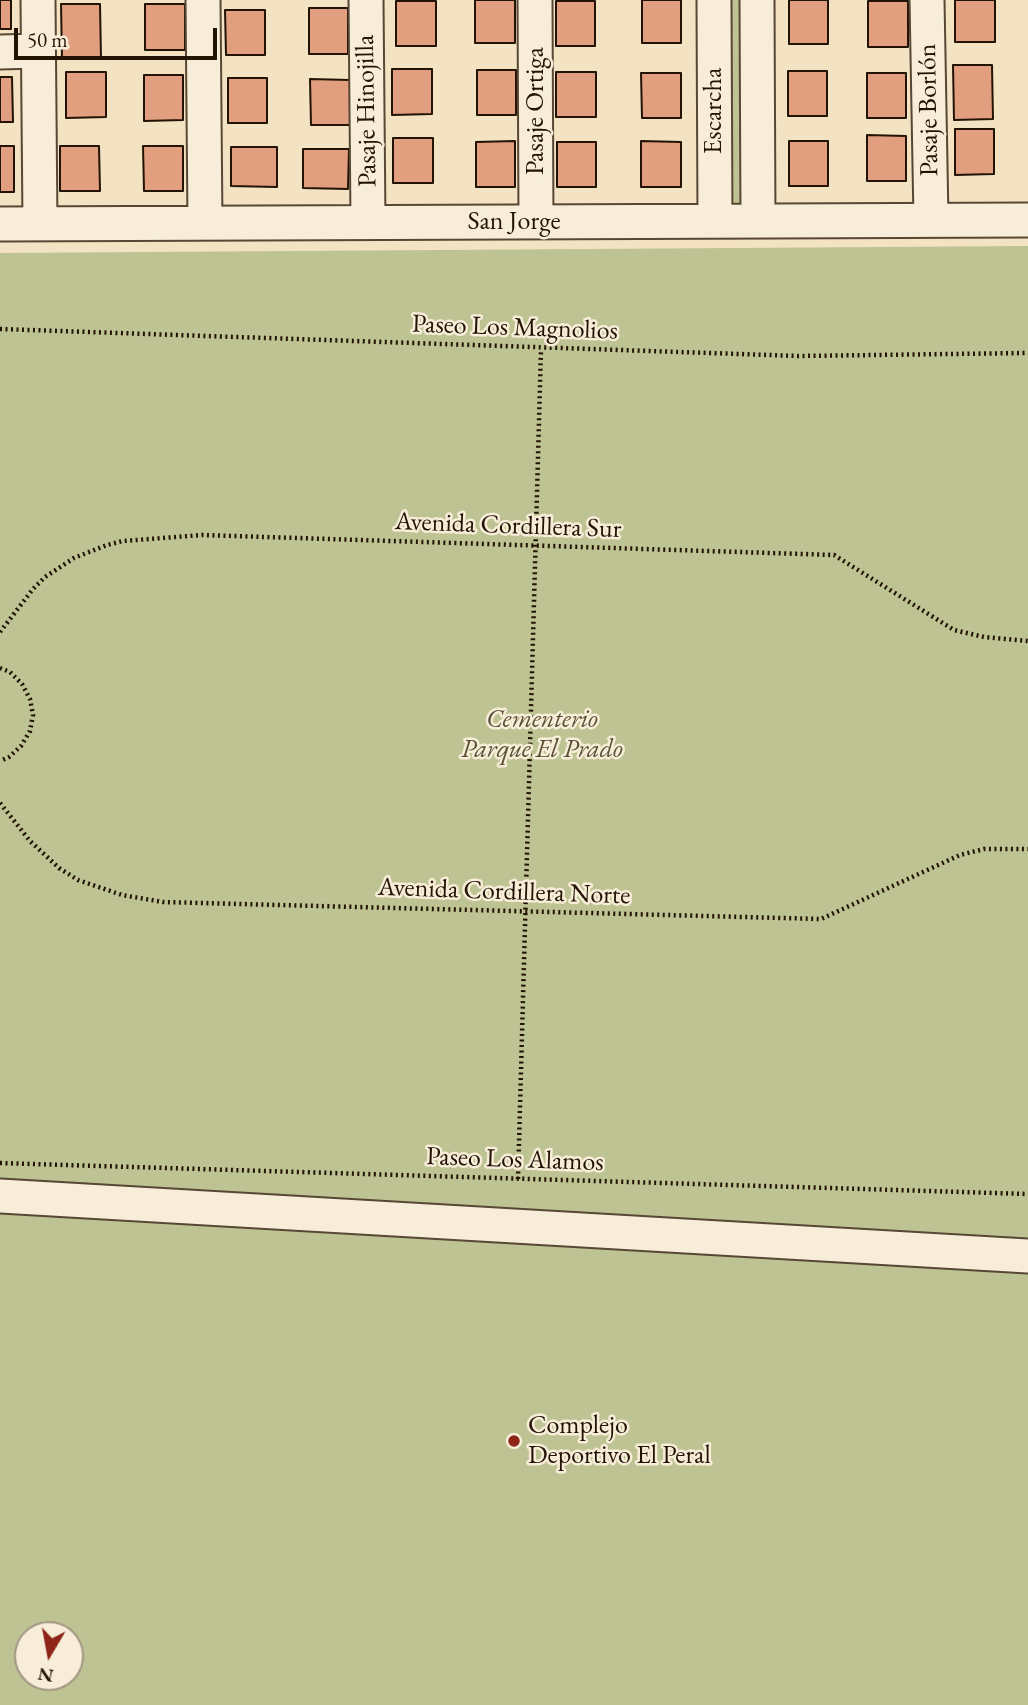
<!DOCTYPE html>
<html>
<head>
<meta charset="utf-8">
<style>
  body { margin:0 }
  #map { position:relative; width:1028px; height:1705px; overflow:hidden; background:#f3e3c3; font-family:"EB Garamond",serif }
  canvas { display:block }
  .north { position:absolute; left:14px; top:1621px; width:70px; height:70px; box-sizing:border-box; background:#f7edd8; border:2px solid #a29683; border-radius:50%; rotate:190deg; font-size:19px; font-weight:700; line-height:28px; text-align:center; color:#231304 }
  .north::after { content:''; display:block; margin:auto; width:24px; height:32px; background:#8f2418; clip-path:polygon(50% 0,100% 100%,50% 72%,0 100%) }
  .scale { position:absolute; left:14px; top:28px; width:203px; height:32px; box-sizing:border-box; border:4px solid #231304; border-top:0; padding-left:9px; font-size:21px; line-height:24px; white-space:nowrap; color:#231304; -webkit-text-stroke:5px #f7edd8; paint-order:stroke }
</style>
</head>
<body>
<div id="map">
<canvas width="1028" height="1705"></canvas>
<div class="north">N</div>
<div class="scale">50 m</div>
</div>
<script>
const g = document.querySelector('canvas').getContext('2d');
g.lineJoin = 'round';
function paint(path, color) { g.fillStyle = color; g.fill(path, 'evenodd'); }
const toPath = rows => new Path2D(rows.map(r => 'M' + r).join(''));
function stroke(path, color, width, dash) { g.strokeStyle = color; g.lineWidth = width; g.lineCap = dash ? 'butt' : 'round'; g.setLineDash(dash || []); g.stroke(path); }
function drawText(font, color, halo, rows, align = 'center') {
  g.font = font + ' "EB Garamond",serif'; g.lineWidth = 5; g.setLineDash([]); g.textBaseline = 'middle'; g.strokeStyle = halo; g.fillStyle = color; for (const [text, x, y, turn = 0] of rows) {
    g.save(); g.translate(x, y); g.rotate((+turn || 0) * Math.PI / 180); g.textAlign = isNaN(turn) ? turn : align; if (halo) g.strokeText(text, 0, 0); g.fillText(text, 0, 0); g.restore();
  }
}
paint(toPath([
  [727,0,747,0,747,207,727,207],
  [1028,246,1028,1705,0,1705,0,253],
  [28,1635,70,1635,70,1677,28,1677]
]), '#bdc392');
const building = toPath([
  [0,0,11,0,11,29,0,29,0,0],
  [475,0,515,0,515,43,475,43,475,0],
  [642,0,681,0,681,43,642,43,642,0],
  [789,0,828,0,828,44,789,44,789,0],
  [955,0,995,0,995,42,955,42,955,0],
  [396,1,436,1,436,46,396,46,396,1],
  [556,1,595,1,595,46,556,46,556,1],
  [868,1,908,1,908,47,868,47,868,1],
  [61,4,100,4,101,59,62,59,61,4],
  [145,4,185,4,185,50,145,50,145,4],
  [309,8,348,8,348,54,309,54,309,8],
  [225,10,265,10,265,55,226,55,225,10],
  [953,65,992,65,993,119,954,120,953,65],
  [392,69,432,69,432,114,392,115,392,69],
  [477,70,516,70,516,115,477,115,477,70],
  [788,71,827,71,827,116,788,116,788,71],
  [66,72,106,72,106,117,66,118,66,72],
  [556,72,596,72,596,117,556,117,556,72],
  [641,73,681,73,681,118,642,118,641,73],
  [867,73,906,73,906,118,867,118,867,73],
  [144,75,183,75,183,120,144,121,144,75],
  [0,77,12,77,13,122,0,122,0,77],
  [228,78,267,78,267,123,228,123,228,78],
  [310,79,350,80,350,125,311,125,310,79],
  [955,129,994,129,994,174,955,175,955,129],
  [867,135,906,136,906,181,867,181,867,135],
  [393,138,433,138,433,183,393,183,393,138],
  [515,141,515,187,476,187,476,142,515,141],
  [641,141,681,142,681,187,641,187,641,141],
  [789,141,828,141,828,186,789,186,789,141],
  [557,142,596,142,596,187,557,187,557,142],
  [0,146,14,146,14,192,0,192,0,146],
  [60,146,99,146,100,191,60,191,60,146],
  [143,146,183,146,183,191,144,191,143,146],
  [231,147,277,147,277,187,231,186,231,147],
  [303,149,349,149,348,189,303,188,303,149]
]);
paint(building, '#e19f7f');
stroke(building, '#231304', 2);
const minor = toPath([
  [38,0,40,224],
  [203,0,205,223],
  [366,0,368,222],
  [535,0,536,222],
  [714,0,715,221],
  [757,0,758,221],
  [927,0,931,220],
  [0,52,37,51],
  [0,224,1028,220],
  [0,1196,1028,1256]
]);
stroke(minor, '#574734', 37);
stroke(toPath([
  [0,329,798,356,1028,353],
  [0,632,33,589,45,577,74,558,107,545,123,541,202,535,834,555,954,630,984,637,1028,641],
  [0,668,10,672,22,684,30,699,33,715,30,731,21,746,9,757,0,761],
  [0,803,30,841,59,868,78,880,122,895,163,902,821,919,960,855,984,849,1028,849],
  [0,1163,1028,1194],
  [518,1179,541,349]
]), '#231304', 4.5, [2, 3.5]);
stroke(minor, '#f7edd8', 33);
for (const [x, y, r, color] of [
  [514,1441,7,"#8f2418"]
]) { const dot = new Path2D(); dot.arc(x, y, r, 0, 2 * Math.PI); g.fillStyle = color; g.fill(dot); stroke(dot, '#f7edd8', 2.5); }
drawText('26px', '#231304', '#f7edd8', [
  ["Pasaje Borlón",929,110,-91],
  ["Pasaje Hinojilla",367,111,-91],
  ["Pasaje Ortiga",536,111,-90],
  ["Escarcha",714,111,-90],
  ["San Jorge",514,222],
  ["Paseo Los Magnolios",515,328,2],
  ["Avenida Cordillera Sur",508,526,2],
  ["Avenida Cordillera Norte",504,892,2],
  ["Paseo Los Alamos",515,1160,2]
]);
drawText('italic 26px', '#595136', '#f7edd8', [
  ["Cementerio",542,720],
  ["Parque El Prado",542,750]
]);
drawText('26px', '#231304', '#f7edd8', [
  ["Complejo",528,1426],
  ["Deportivo El Peral",528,1456]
], 'left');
</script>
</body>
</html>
